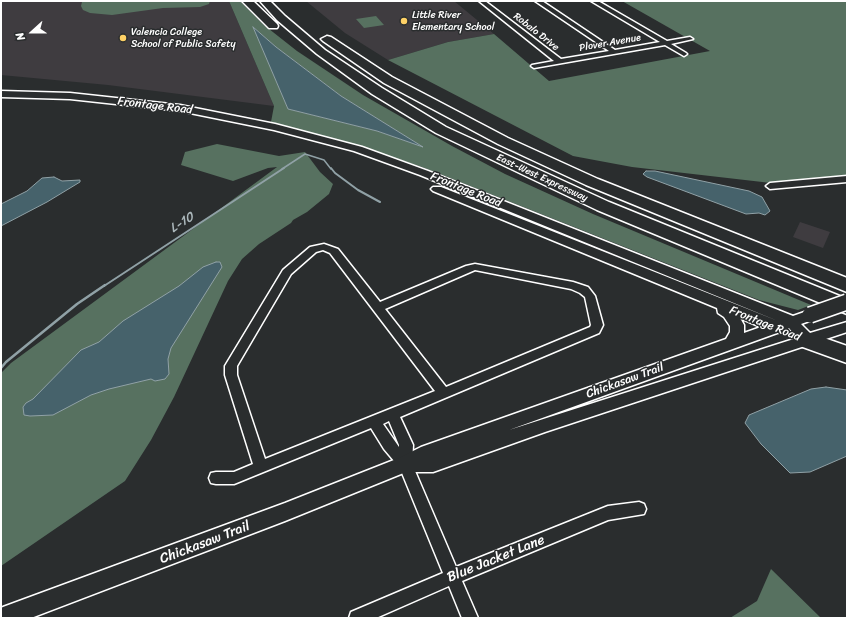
<!DOCTYPE html>
<html>
<head>
<meta charset="utf-8">
<style>
  body { margin:0 }
  #map { position:relative; width:848px; height:619px; overflow:hidden; background:#2a2d2e; font-family:Sriracha,sans-serif }
  canvas { display:block }
  .frame { position:absolute; inset:0; border:2px solid #fff; pointer-events:none }
  .north { position:absolute; left:12px; top:12px; width:40px; height:40px; -webkit-text-stroke:3px #2a2d2e; paint-order:stroke; rotate:249deg; font-size:11px; font-weight:700; line-height:16px; text-align:center; color:#fff }
  .north::after { content:''; display:block; margin:auto; width:14px; height:18px; background:#fff; clip-path:polygon(50% 0,100% 100%,50% 72%,0 100%) }
</style>
</head>
<body>
<div id="map">
<canvas width="848" height="619"></canvas>
<div class="frame"></div>
<div class="north">N</div>
</div>
<script>
const g = document.querySelector('canvas').getContext('2d');
g.lineJoin = 'round';
function paint(path, color) { g.fillStyle = color; g.fill(path, 'evenodd'); }
const toPath = rows => new Path2D(rows.map(r => 'M' + r).join(''));
function stroke(path, color, width, dash) { g.strokeStyle = color; g.lineWidth = width; g.lineCap = dash ? 'butt' : 'round'; g.setLineDash(dash || []); g.stroke(path); }
function drawText(font, color, halo, rows, align = 'center') {
  g.font = font + ' Sriracha,sans-serif'; g.lineWidth = 3; g.setLineDash([]); g.textBaseline = 'middle'; g.strokeStyle = halo; g.fillStyle = color; for (const [text, x, y, turn = 0] of rows) {
    g.save(); g.translate(x, y); g.rotate((+turn || 0) * Math.PI / 180); g.textAlign = isNaN(turn) ? turn : align; if (halo) g.strokeText(text, 0, 0); g.fillText(text, 0, 0); g.restore();
  }
}
paint(toPath([
  [1,1,229,1,274,106,108,85,1,75],
  [306,1,454,1,494,34,448,42,388,60,345,33],
  [800,222,830,232,823,248,793,237]
]), '#3f3c40');
paint(toPath([
  [85,1,112,2,210,1,209,4,200,7,163,8,112,15,90,13,83,10,81,6,82,2],
  [229,1,240,1,264,25,297,51,363,95,452,146,505,174,593,214,811,305,798,310,759,300,422,167,353,144,271,122,274,106],
  [254,28,276,47,341,96,421,146,377,131,288,109],
  [622,1,847,1,847,176,771,183,632,167,573,156,388,60,448,42,494,34,549,81,710,51],
  [376,16,384,25,364,28,356,19],
  [217,144,279,156,305,152,320,172,333,184,329,194,307,212,293,220,291,223,259,244,242,259,228,281,174,397,151,440,125,481,1,566,1,373,11,363,277,167,268,168,233,181,181,165,185,152],
  [771,569,821,618,730,618,757,601]
]), '#577160');
const water = toPath([
  [253,27,276,47,341,96,423,147,377,131,288,109,253,27],
  [646,171,655,171,749,191,762,197,770,211,765,215,759,213,746,214,647,177,643,174,646,171],
  [54,177,62,181,80,180,80,182,47,202,1,226,1,204,27,191,42,178,54,177],
  [216,262,220,262,222,267,171,348,168,359,169,374,165,379,155,381,151,379,109,389,91,395,53,415,30,416,24,415,23,407,26,403,33,399,81,350,99,342,123,321,179,286,203,267,216,262],
  [826,387,847,390,847,456,810,472,790,473,761,444,745,423,749,415,811,389,826,387]
]);
paint(water, '#46626b');
stroke(water, '#90a1a6', 1);
stroke(toPath([
  [282,169,305,154,324,160,331,169]
]), '#90a1a6', 1.5);
stroke(toPath([
  [331,168,335,173,358,190,380,202],
  [104,286,284,168]
]), '#90a1a6', 2);
stroke(toPath([
  [1,368,6,362,77,304,105,285]
]), '#90a1a6', 2.5);
const minor = toPath([
  [479,1,485,1,561,59,609,51,535,1,542,1,615,50,660,42,591,1,598,1,667,41,690,37,693,39,671,44,686,53,687,54,684,56,665,45,534,68,531,66,532,65,554,61,479,1],
  [847,176,847,182,770,189,766,186,770,183,847,176],
  [324,244,338,249,380,302,466,266,475,264,573,282,588,287,595,296,603,325,599,333,400,417,413,445,412,464,456,567,608,506,639,502,644,504,646,509,644,514,608,520,462,581,478,618,462,618,449,586,376,618,349,618,351,612,443,573,400,468,384,449,371,428,234,484,216,484,211,483,209,478,211,473,216,472,234,472,253,464,225,375,225,366,283,270,310,247,324,244],
  [323,250,330,253,435,391,265,459,237,375,237,366,291,274,316,252,323,250],
  [475,270,571,289,580,293,585,297,591,325,590,327,446,387,385,309,475,270],
  [389,421,399,445,399,447,383,424,389,421]
]);
const tertiary = toPath([
  [1,91,70,93,180,105,275,124,362,147,428,171,793,316,810,310,815,311,817,315,815,319,801,324,810,333,847,322,847,332,545,432,433,472,406,472,285,521,31,618,1,618,1,608,3,607,285,503,399,458,421,447,726,339,730,332,730,326,724,317,718,313,717,308,433,191,431,189,433,187,441,187,778,321,420,175,354,151,274,130,180,111,70,99,1,97,1,91],
  [740,318,761,327,744,333,744,325,740,318],
  [789,328,797,338,509,430,777,333,784,332,789,328]
]);
const motorway = toPath([
  [242,1,253,1,277,24,278,26,277,28,269,28,242,1],
  [260,1,270,1,285,16,325,50,382,88,446,127,609,202,847,299,847,314,597,210,436,133,372,94,317,54,277,20,260,1],
  [327,36,331,37,392,77,508,138,598,179,847,278,847,292,586,185,498,144,384,83,323,41,321,39,327,36],
  [807,332,847,346,847,363,800,346,796,340,800,334,807,332]
]);
stroke(minor, '#fff', 3);
stroke(tertiary, '#fff', 3);
stroke(motorway, '#fff', 3);
paint(minor, '#2a2d2e');
paint(tertiary, '#2a2d2e');
paint(motorway, '#2a2d2e');
const tertiaryBridge = toPath([
  [810,315,847,302]
]);
stroke(tertiaryBridge, '#fff', 18, []);
stroke(tertiaryBridge, '#2a2d2e', 15);
for (const [x, y, r, color] of [
  [404,21,4,"#ffd166"],
  [123,38,4,"#ffd166"]
]) { const dot = new Path2D(); dot.arc(x, y, r, 0, 2 * Math.PI); g.fillStyle = color; g.fill(dot); stroke(dot, '#2a2d2e', 1.5); }
drawText('10px', '#fff', '#2a2d2e', [
  ["Little River",412,15],
  ["Elementary School",412,27],
  ["Valencia College",131,32],
  ["School of Public Safety",131,44]
], 'left');
drawText('10px', '#fff', '#2a2d2e', [
  ["Robalo Drive",536,32,38],
  ["Plover Avenue",610,43,-10],
  ["East-West Expressway",542,178,25]
]);
drawText('12px', '#fff', '#2a2d2e', [
  ["Frontage Road",155,106,7],
  ["Frontage Road",466,190,22],
  ["Frontage Road",765,324,22],
  ["Chickasaw Trail",625,381,-20]
]);
drawText('italic 13px', '#acb8bc', '#2a2d2e', [
  ["L-10",182,223,-33]
]);
drawText('14px', '#fff', '#2a2d2e', [
  ["Chickasaw Trail",205,543,-21],
  ["Blue Jacket Lane",496,559,-22]
]);
</script>
</body>
</html>
